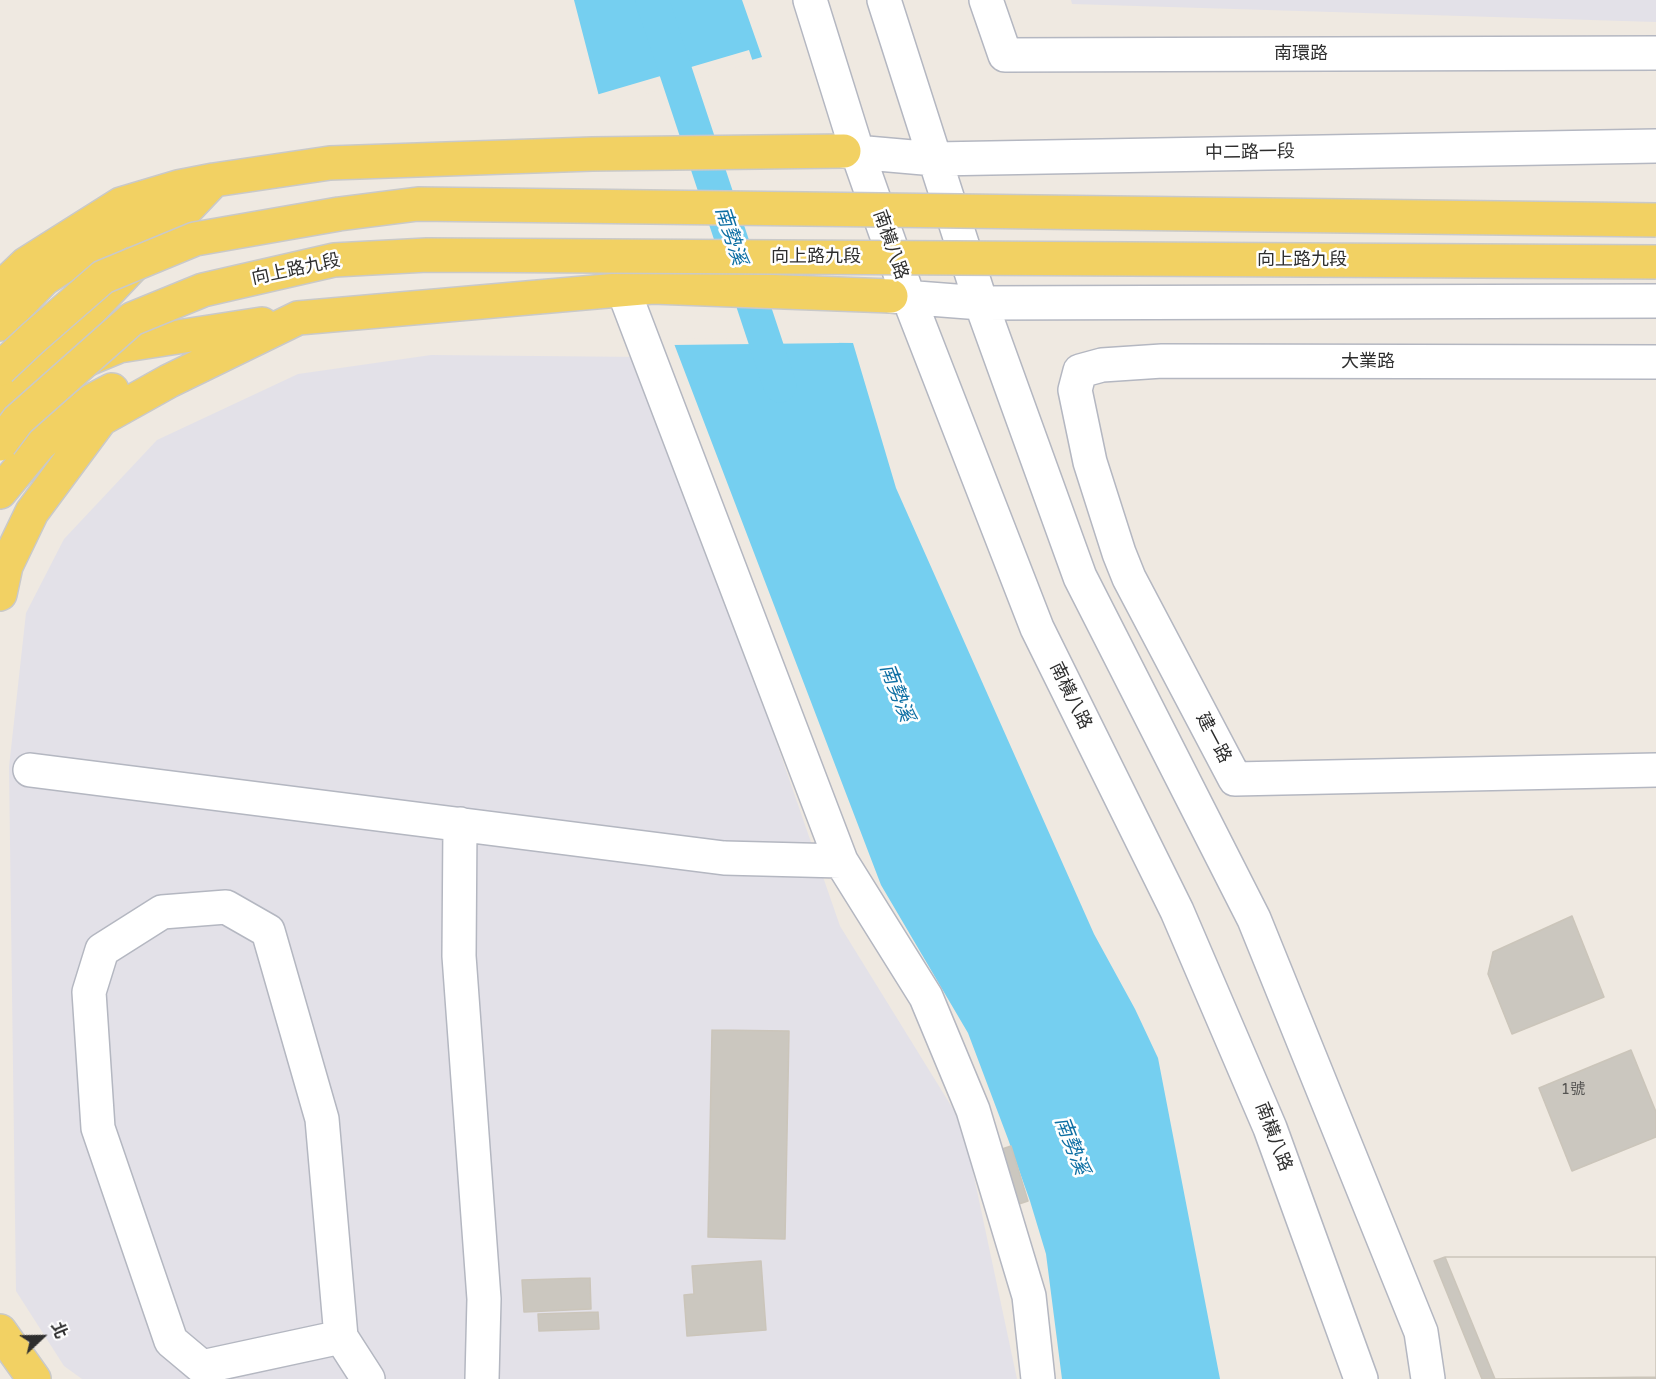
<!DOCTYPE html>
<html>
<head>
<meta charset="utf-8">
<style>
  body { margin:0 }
  #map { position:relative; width:1656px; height:1379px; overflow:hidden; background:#efe9e1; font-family:"Varela Round","Noto Sans TC",sans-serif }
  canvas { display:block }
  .north { position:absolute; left:12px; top:1307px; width:60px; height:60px; -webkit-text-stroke:4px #fff; paint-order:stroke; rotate:68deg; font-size:16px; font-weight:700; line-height:24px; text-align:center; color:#2e2e2e }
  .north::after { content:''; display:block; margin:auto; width:21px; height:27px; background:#2e2e2e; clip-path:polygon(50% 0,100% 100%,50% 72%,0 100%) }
</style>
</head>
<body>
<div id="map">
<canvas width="1656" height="1379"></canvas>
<div class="north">北</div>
</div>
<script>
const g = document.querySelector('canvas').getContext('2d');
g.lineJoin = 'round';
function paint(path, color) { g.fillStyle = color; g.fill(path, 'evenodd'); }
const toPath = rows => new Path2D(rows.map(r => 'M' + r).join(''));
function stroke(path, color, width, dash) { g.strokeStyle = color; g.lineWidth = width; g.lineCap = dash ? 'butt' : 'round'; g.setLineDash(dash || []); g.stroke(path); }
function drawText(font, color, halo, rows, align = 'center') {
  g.font = font + ' "Varela Round","Noto Sans TC",sans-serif'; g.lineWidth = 5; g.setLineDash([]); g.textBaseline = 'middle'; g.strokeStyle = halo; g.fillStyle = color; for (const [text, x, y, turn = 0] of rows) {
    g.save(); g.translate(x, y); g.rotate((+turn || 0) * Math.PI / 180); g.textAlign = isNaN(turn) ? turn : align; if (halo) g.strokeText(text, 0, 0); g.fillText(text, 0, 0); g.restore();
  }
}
paint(toPath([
  [1071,0,1656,0,1656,22,1072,4],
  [431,355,643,357,840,926,963,1125,1017,1379,82,1379,64,1366,16,1291,9,767,26,613,64,539,157,440,298,374]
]), '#e3e1e8');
paint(toPath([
  [574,0,742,0,762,57,601,104],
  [673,341,853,343,896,488,1094,934,1135,1009,1158,1058,1220,1379,1062,1379,1046,1254,1030,1201,1008,1139,968,1033,881,885]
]), '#75cff0');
paint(toPath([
  [749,50,753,62,602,107,598,105,596,95],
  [673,338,838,340,839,343,672,345,670,341]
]), '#efe9e1');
stroke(toPath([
  [652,0,780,386]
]), '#75cff0', 33);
const building = toPath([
  [1572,916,1604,997,1512,1034,1488,974,1493,952,1572,916],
  [712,1030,789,1031,785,1239,708,1237,712,1030],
  [1631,1050,1656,1112,1656,1137,1572,1171,1539,1088,1631,1050],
  [1011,1146,1028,1201,1013,1206,996,1151,1011,1146],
  [1445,1257,1656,1257,1656,1379,1482,1379,1434,1261,1445,1257],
  [1445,1257,1656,1257,1656,1377,1495,1379,1445,1257],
  [761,1261,766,1330,687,1336,684,1295,694,1294,692,1266,761,1261],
  [590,1278,591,1309,524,1312,522,1280,590,1278],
  [598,1312,599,1329,539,1331,538,1314,598,1312]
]);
paint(building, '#cbc7bf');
stroke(building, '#cbc5ba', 1.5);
const minor = toPath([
  [810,0,858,154,908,296,1037,628,1177,911,1270,1128,1361,1379],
  [884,0,981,303,1080,577,1254,919,1421,1332,1428,1379],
  [986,0,1005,55,1656,53],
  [844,151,935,159,1656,146],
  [623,289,841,861,926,997,973,1110,1029,1296,1038,1379],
  [891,296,981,303,1656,301],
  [1656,362,1162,361,1102,365,1080,371,1075,390,1090,462,1119,553,1129,578,1235,779,1656,770],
  [30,770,724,858,841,861],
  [460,824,459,956,484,1299,482,1379],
  [341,1337,202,1367,171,1341,98,1128,89,992,102,950,162,912,226,907,268,931,322,1119,341,1337,368,1379]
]);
const major = toPath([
  [0,289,26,264,121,204,178,187,214,180,330,163,592,154,844,151],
  [0,324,44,279,92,248,175,201],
  [14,385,84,317,214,180],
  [0,404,78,363,119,346,262,324],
  [0,492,40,444,93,400,112,390],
  [0,594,6,566,32,512,101,419,169,381,298,318,653,287,891,296],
  [0,1331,34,1379]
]);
stroke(minor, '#b4b7c1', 36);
stroke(major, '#c9c9c9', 36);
stroke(minor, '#fff', 33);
stroke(major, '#f2d163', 33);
const majorBridge = toPath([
  [0,369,33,338,103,277,195,239,339,214,418,204,1656,220],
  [0,444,18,420,132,319,203,290,334,260,427,255,1656,262]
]);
stroke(majorBridge, '#c9c9c9', 36, []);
stroke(majorBridge, '#f2d163', 33);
drawText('15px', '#555452', null, [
  ["1號",1573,1090]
]);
drawText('18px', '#2e2e2e', '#fff', [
  ["南環路",1301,54],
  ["中二路一段",1250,153,-1],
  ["南橫八路",890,245,71],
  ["向上路九段",816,257],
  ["向上路九段",1302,260],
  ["向上路九段",296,270,-12],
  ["大業路",1368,362],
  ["南橫八路",1070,696,64],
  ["建一路",1213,738,62],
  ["南橫八路",1273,1137,69]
]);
drawText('italic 20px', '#0d6fa3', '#fff', [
  ["南勢溪",730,236,72],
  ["南勢溪",896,693,69],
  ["南勢溪",1071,1146,69]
]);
</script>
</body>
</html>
